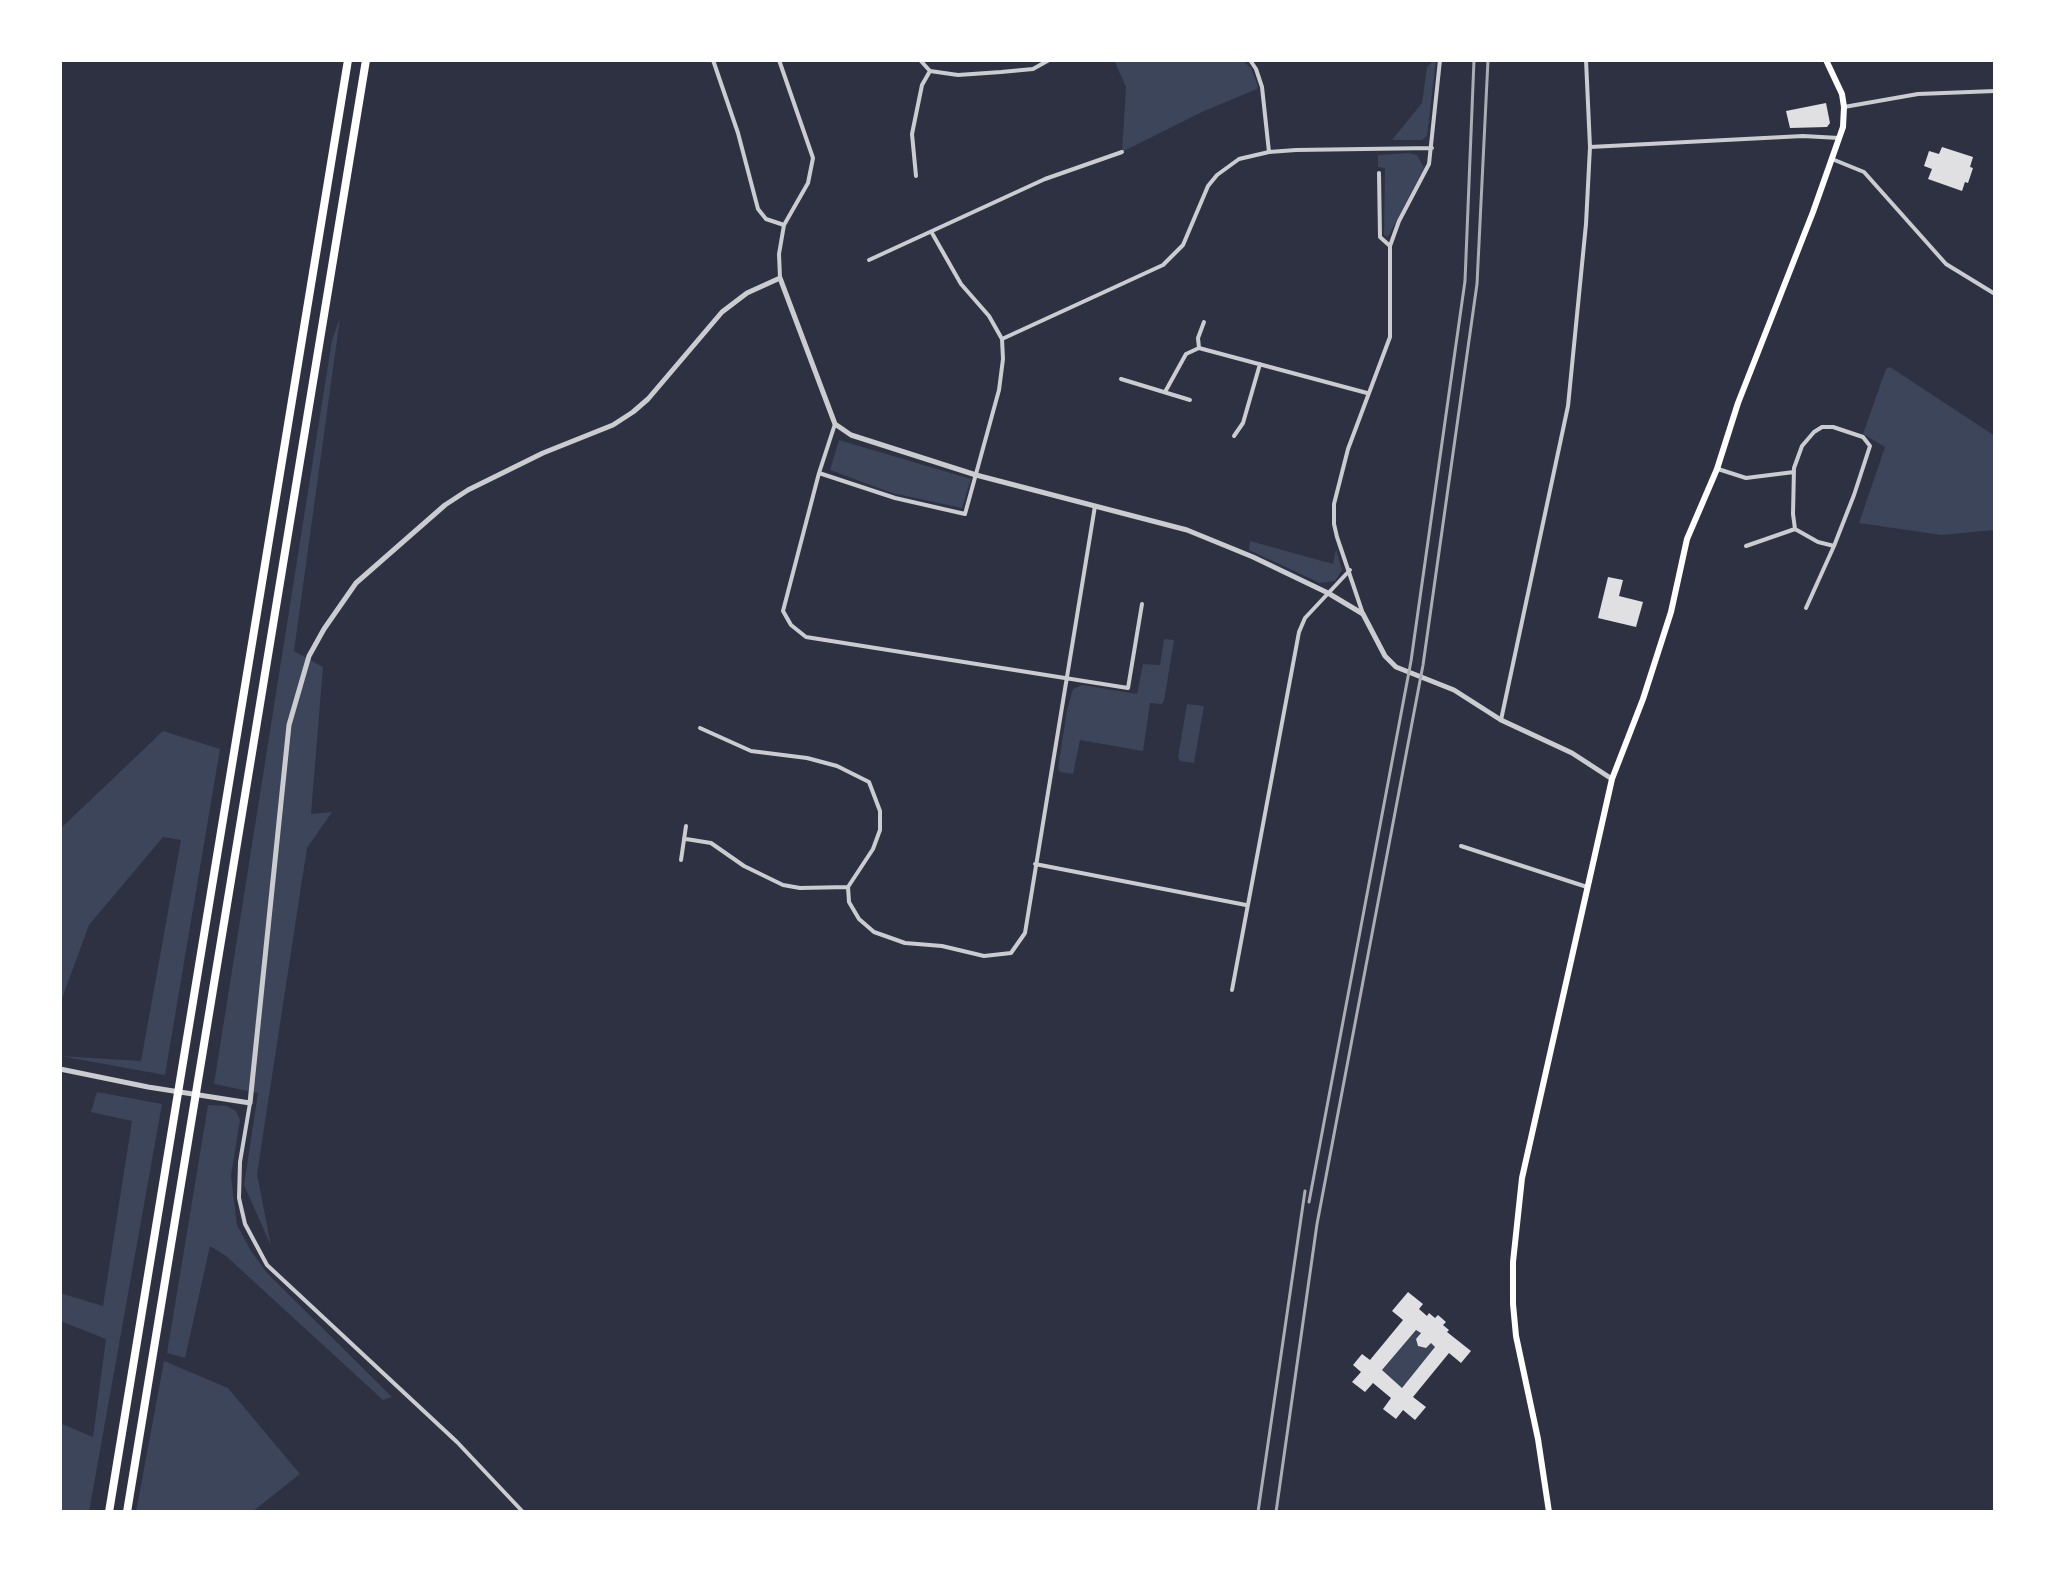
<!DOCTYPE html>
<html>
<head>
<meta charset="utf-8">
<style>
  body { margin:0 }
  #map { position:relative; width:2055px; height:1572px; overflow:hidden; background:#2d3142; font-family:Commissioner,sans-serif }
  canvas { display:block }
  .frame { position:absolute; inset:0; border:62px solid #fff; pointer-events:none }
</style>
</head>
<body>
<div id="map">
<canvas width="2055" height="1572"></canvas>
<div class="frame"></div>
</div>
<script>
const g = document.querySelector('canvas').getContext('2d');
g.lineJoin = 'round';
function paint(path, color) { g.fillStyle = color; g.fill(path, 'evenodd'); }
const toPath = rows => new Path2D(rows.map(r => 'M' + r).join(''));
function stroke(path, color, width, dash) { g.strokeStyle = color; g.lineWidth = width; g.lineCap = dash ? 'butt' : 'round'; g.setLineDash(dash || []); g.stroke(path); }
paint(toPath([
  [1114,60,1242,60,1251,68,1258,86,1257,89,1204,111,1122,152,1126,87],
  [1434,60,1436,60,1427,136,1422,140,1392,140,1422,103,1427,67],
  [1409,153,1417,155,1424,168,1388,237,1384,235,1385,168,1378,167,1378,155],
  [340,318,294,651,323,667,311,814,332,812,307,848,257,1174,271,1246,244,1185,258,1093,214,1084,332,340],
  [1890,367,1995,436,1995,530,1941,535,1859,523,1885,447,1863,434,1886,369],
  [839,440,971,479,962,508,892,493,830,470],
  [1250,541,1333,564,1336,549,1342,570,1335,581,1320,583,1249,550],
  [1164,639,1174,640,1164,701,1162,704,1150,703,1143,751,1080,740,1073,774,1060,772,1058,768,1067,710,1073,689,1082,685,1137,694,1143,664,1160,665],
  [1187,704,1204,706,1194,763,1180,761,1178,757],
  [163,731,220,749,165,1075,60,1056,141,1061,181,840,163,837,89,925,60,1004,60,829],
  [97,1092,162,1104,89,1512,60,1512,60,1423,93,1437,106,1339,60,1321,60,1293,103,1306,132,1121,91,1112],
  [208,1105,227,1106,236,1111,240,1120,231,1176,237,1225,251,1251,267,1273,392,1397,383,1400,226,1256,210,1246,185,1358,167,1353],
  [1416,1330,1421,1333,1416,1339,1418,1346,1426,1348,1431,1343,1435,1347,1402,1388,1382,1370],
  [164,1361,228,1388,300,1474,252,1512,136,1512]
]), '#3c4559');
paint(toPath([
  [1826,103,1830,123,1827,127,1790,128,1786,111],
  [1942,147,1973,157,1970,167,1973,168,1968,183,1965,182,1962,191,1928,179,1932,169,1924,166,1929,151,1939,154],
  [1608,577,1623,580,1619,596,1643,602,1636,627,1598,618],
  [1408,1292,1423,1304,1419,1309,1427,1316,1429,1313,1435,1318,1438,1315,1446,1322,1443,1325,1449,1330,1447,1332,1471,1351,1461,1363,1449,1353,1413,1397,1426,1407,1415,1420,1403,1410,1396,1419,1383,1409,1391,1398,1373,1383,1365,1392,1352,1382,1361,1372,1353,1365,1362,1354,1370,1360,1403,1320,1392,1311],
  [1416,1330,1421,1333,1416,1339,1418,1346,1426,1348,1431,1343,1435,1347,1402,1388,1382,1370]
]), '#e0e0e3');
stroke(toPath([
  [713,60,738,133,758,209,766,219,784,225],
  [779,60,813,158,808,183,784,225,779,254,780,278],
  [920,60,930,71],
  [1250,60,1256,69,1262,87,1269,152],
  [930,71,958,75,1001,72,1033,69,1049,60],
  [1844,107,1918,94,1995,91],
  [1590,147,1803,136,1839,138],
  [1832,159,1864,172,1946,264,1995,294],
  [1379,173,1380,237,1390,246],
  [916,176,912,134,922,85,930,71],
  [932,233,961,284,989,316,1002,339],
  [869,260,1045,179,1122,152],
  [1199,348,1367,393],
  [1121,379,1190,400],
  [1165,392,1186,354,1199,348,1198,338,1204,322],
  [835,424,819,473,783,611,791,625,806,637,1128,688,1142,604],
  [1234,436,1243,423,1260,364],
  [1718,469,1746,478,1794,472],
  [819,473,895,498,965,514,999,390,1003,359,1002,339,1163,265,1183,245,1208,186,1217,175,1239,159,1269,152,1296,150,1432,148],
  [1746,546,1795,529],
  [1806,608,1834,546,1854,495,1870,446,1863,437,1833,427,1822,427,1814,432,1802,446,1794,468,1793,514,1795,529,1818,542,1834,546],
  [1363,614,1337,537,1334,524,1334,504,1348,449,1390,337,1390,246,1399,221,1429,164,1440,60],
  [1501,720,1568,406,1586,224,1590,147,1586,60],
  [700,728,751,751,807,758,837,766,869,782,880,811,880,830,873,849,848,887,849,902,859,919,874,932,905,943,942,946,984,956,1011,953,1025,933,1095,506],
  [686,839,711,843,744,866,783,885,800,888,848,887],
  [1461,846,1587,887],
  [681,860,686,826],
  [1035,864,1246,905],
  [1232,990,1299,632,1305,618,1350,570],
  [250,1103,240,1162,239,1198,245,1224,267,1265,457,1442,523,1512]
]), '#caccd0', 4);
stroke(toPath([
  [60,1069,148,1087,250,1103,289,725,309,656,324,629,356,583,445,505,468,490,543,453,613,425,633,412,648,399,722,312,747,293,780,278,835,424,851,435,976,475,1187,530,1253,557,1328,593,1363,614,1385,656,1396,667,1454,690,1501,720,1572,753,1612,779]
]), '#caccd0', 5);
stroke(toPath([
  [1549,1512,1538,1439,1516,1336,1513,1304,1513,1262,1522,1178,1612,779,1643,699,1671,612,1687,539,1717,469,1738,403,1813,212,1843,127,1844,107,1842,94,1826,60]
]), '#fff', 6);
stroke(toPath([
  [109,1512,348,60],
  [127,1512,366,60]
]), '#fff', 8);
stroke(toPath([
  [1309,1202,1411,661,1465,281,1474,60],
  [1258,1512,1305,1191],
  [1276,1512,1317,1224,1423,665,1477,284,1488,60]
]), '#abadb3', 3);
</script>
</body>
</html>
